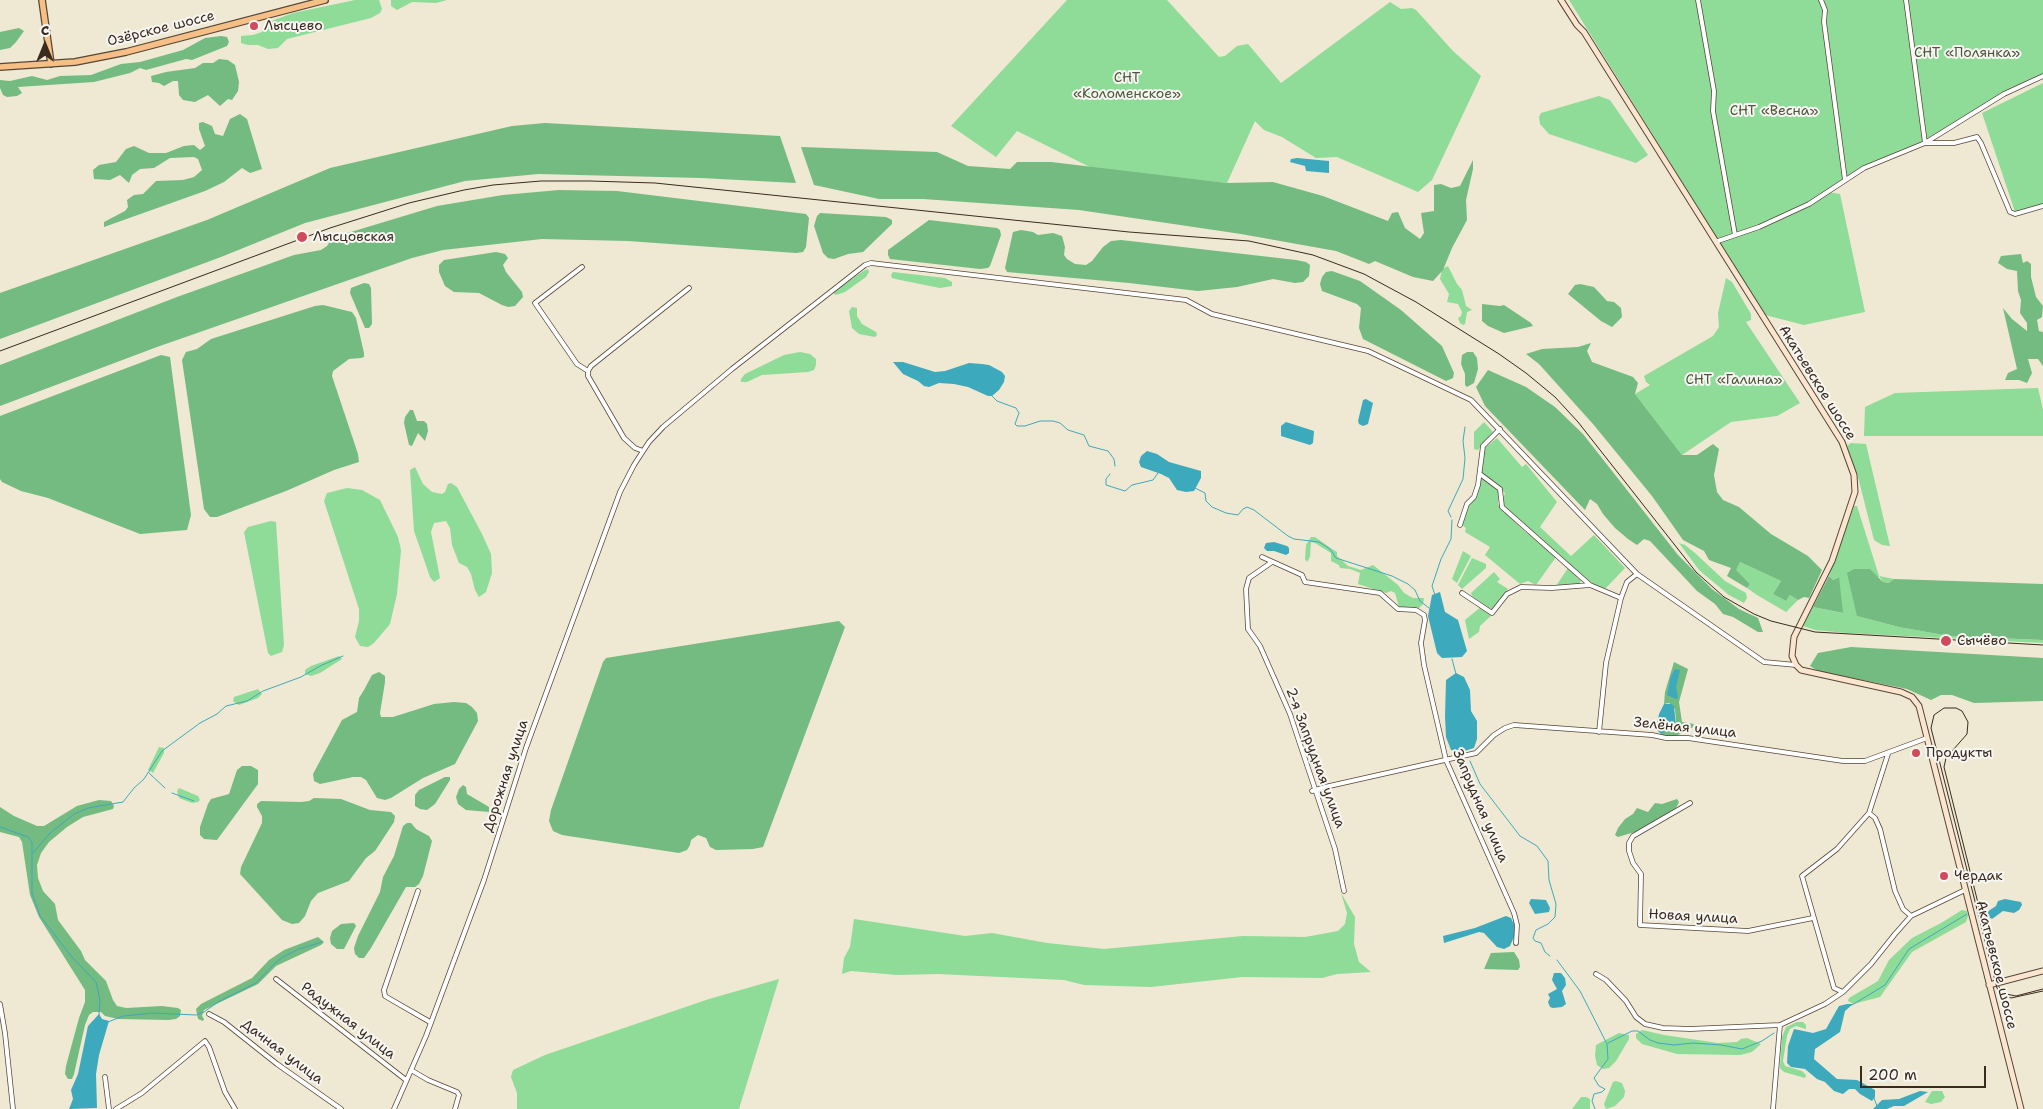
<!DOCTYPE html>
<html>
<head>
<meta charset="utf-8">
<style>
  body { margin:0 }
  #map { position:relative; width:2043px; height:1109px; overflow:hidden; background:#efe8d2; font-family:"Shantell Sans",sans-serif }
  canvas { display:block }
  .north { position:absolute; left:20px; top:20px; width:50px; height:50px; -webkit-text-stroke:4px #f6f6f2; paint-order:stroke; rotate:0deg; font-size:14px; font-weight:700; line-height:20px; text-align:center; color:#3b2a1e }
  .north::after { content:''; display:block; margin:auto; width:18px; height:22px; background:#3b2a1e; clip-path:polygon(50% 0,100% 100%,50% 72%,0 100%) }
  .scale { position:absolute; left:1860px; top:1066px; width:126px; height:22px; box-sizing:border-box; border:2px solid #3b2a1e; border-top:0; padding-left:6px; font-size:15px; line-height:18px; white-space:nowrap; color:#3b2a1e; -webkit-text-stroke:4px #f6f6f2; paint-order:stroke }
</style>
</head>
<body>
<div id="map">
<canvas width="2043" height="1109"></canvas>
<div class="north">С</div>
<div class="scale">200 m</div>
</div>
<script>
const g = document.querySelector('canvas').getContext('2d');
g.lineJoin = 'round';
function paint(path, color) { g.fillStyle = color; g.fill(path, 'evenodd'); }
const toPath = rows => new Path2D(rows.map(r => 'M' + r).join(''));
function stroke(path, color, width, dash) { g.strokeStyle = color; g.lineWidth = width; g.lineCap = dash ? 'butt' : 'round'; g.setLineDash(dash || []); g.stroke(path); }
function drawText(font, color, halo, rows, align = 'center') {
  g.font = font + ' "Shantell Sans",sans-serif'; g.lineWidth = 4; g.setLineDash([]); g.textBaseline = 'middle'; g.strokeStyle = halo; g.fillStyle = color; for (const [text, x, y, turn = 0] of rows) {
    g.save(); g.translate(x, y); g.rotate((+turn || 0) * Math.PI / 180); g.textAlign = isNaN(turn) ? turn : align; if (halo) g.strokeText(text, 0, 0); g.fillText(text, 0, 0); g.restore();
  }
}
paint(toPath([
  [355,0,379,0,382,9,380,13,371,18,287,39,278,48,268,49,258,45,248,45,241,43,241,36,253,35,262,32,267,24,274,20,293,13],
  [391,0,447,0,436,3,412,2,397,10,391,6],
  [1067,0,1167,0,1219,57,1225,56,1237,46,1248,44,1281,83,1390,2,1401,9,1412,8,1416,10,1453,51,1481,76,1432,180,1418,192,1337,157,1316,158,1282,137,1264,130,1255,121,1227,183,1092,168,1017,131,996,157,951,126],
  [1569,0,2043,0,2043,76,2004,94,1925,143,1864,168,1828,192,1840,194,1865,312,1804,325,1765,315],
  [2043,83,2043,205,2015,212,1982,113],
  [1599,96,1610,100,1648,155,1636,163,1549,134,1540,124,1539,117,1541,113],
  [1448,266,1457,284,1462,290,1466,306,1472,310,1467,312,1465,324,1463,325,1460,323,1458,318,1461,316,1462,312,1458,304,1447,302,1449,294,1440,279,1442,269],
  [868,269,869,272,866,277,845,292,836,295,834,294,834,291,865,270],
  [893,272,945,278,952,282,952,286,940,288,900,280,892,278,891,275],
  [1726,278,1732,282,1751,314,1751,320,1746,322,1800,403,1777,416,1731,422,1682,455,1635,394,1650,385,1646,382,1644,376,1713,336,1719,327,1718,313],
  [852,307,857,308,857,316,862,324,876,332,877,335,875,337,859,334,852,328,849,311],
  [800,352,810,354,816,359,816,365,814,370,808,372,762,375,747,382,741,382,741,379,745,374,784,355],
  [2038,388,2043,410,2043,436,1864,436,1865,407,1895,393],
  [1484,422,1493,432,1478,450,1474,449,1474,432],
  [1497,438,1522,467,1526,464,1557,502,1540,527,1571,556,1594,535,1625,568,1604,590,1591,582,1528,530,1529,528,1505,507,1502,502,1505,493,1481,472,1485,448],
  [1851,443,1866,444,1890,546,1882,545,1874,540,1858,477,1847,446],
  [415,467,423,484,432,492,442,494,445,492,448,484,451,483,457,487,482,534,491,554,492,573,486,592,479,597,475,590,471,574,467,567,459,563,452,545,450,528,446,521,434,523,431,532,440,578,434,582,430,577,414,531,410,470],
  [1480,478,1486,480,1498,491,1498,504,1502,509,1522,529,1556,557,1536,585,1528,581,1520,584,1485,555,1490,547,1465,532,1466,528,1462,525,1462,522,1468,506,1469,506,1476,496],
  [347,488,362,490,380,500,398,537,401,550,397,594,390,624,374,643,368,647,360,646,355,637,359,621,359,609,324,501,327,493],
  [1854,506,1857,506,1879,576,1894,579,1890,583,1883,582,1879,576,1857,616,1899,627,1949,636,2043,640,2043,643,1846,633,1815,630,1803,626,1813,607,1842,613,1838,577,1833,580,1829,576],
  [271,521,276,522,284,645,282,652,271,656,268,653,244,532,248,527],
  [1311,537,1315,537,1332,549,1337,552,1337,556,1348,566,1361,570,1373,565,1398,585,1404,593,1413,598,1424,598,1423,604,1419,608,1399,607,1395,593,1391,591,1386,593,1358,584,1360,573,1350,569,1340,568,1339,565,1331,561,1331,553,1315,543,1311,542,1310,557,1307,562,1305,559,1306,545],
  [1679,543,1685,545,1695,553,1725,581,1746,593,1747,598,1744,603,1729,595,1699,570],
  [1463,551,1471,556,1457,583,1452,579],
  [1472,558,1486,564,1486,568,1462,589,1458,585],
  [1740,562,1781,581,1773,594,1786,601,1790,595,1798,600,1786,612,1757,595,1747,588,1750,584,1735,570],
  [1568,568,1581,581,1578,585,1556,586],
  [1494,572,1500,579,1497,582,1508,589,1492,610,1472,596,1471,593],
  [1482,606,1493,614,1480,626,1479,632,1469,639,1465,620],
  [339,656,342,659,320,673,311,676,305,674,305,670,311,666],
  [258,689,262,694,258,698,239,705,233,701,234,697],
  [159,747,164,748,164,753,153,773,148,770],
  [179,788,198,796,200,800,198,802,192,803,179,798,177,791],
  [1341,893,1355,917,1354,944,1359,962,1371,972,1337,974,1322,978,1242,977,1151,987,1084,985,1064,980,938,974,897,975,851,971,842,974,844,958,850,947,854,919,965,936,992,933,1047,943,1104,949,1243,936,1305,937,1338,931,1345,924,1347,913],
  [1962,910,1967,911,1968,916,1966,922,1912,952,1880,997,1853,1004,1848,1001,1849,998,1878,981,1889,960,1912,938,1941,923],
  [779,979,739,1109,517,1109,517,1093,511,1077,513,1070,545,1055,709,999],
  [1797,1022,1803,1022,1806,1025,1806,1029,1796,1026,1790,1029,1787,1036,1783,1061,1785,1066,1802,1071,1806,1075,1805,1078,1784,1072,1780,1068,1782,1037,1786,1027],
  [1642,1030,1664,1035,1718,1043,1737,1042,1741,1039,1747,1038,1761,1044,1752,1052,1740,1055,1677,1054,1642,1044,1636,1038,1636,1034],
  [1619,1033,1629,1035,1629,1039,1616,1061,1609,1068,1603,1069,1597,1065,1595,1056,1596,1045],
  [1616,1081,1622,1083,1625,1091,1624,1097,1615,1106,1606,1109,1604,1104,1613,1082],
  [1932,1091,1942,1091,1945,1097,1941,1102,1931,1104,1925,1102],
  [1581,1097,1586,1097,1590,1099,1590,1109,1572,1109]
]), '#8fdb98');
paint(toPath([
  [19,28,24,31,16,42,10,48,0,50,0,32],
  [221,36,227,37,229,42,227,46,192,60,186,59,146,70,140,68,130,73,94,82,18,87,22,93,17,96,7,97,3,95,0,88,0,80,10,81,32,76,47,80,60,76,91,75,121,64,140,62,183,50,205,38],
  [219,59,228,60,235,65,239,82,238,91,232,100,228,99,220,106,208,95,195,102,183,100,179,95,178,81,173,81,164,86,159,83,152,82,151,76,166,72,195,68,203,63,213,63],
  [240,114,247,119,262,169,250,173,242,168,224,182,205,191,104,227,104,222,125,211,128,207,127,200,134,195,143,194,156,181,183,180,194,177,202,170,198,159,194,157,170,158,154,168,140,169,132,175,129,183,120,175,110,180,94,179,93,170,99,165,116,162,126,149,134,146,149,153,166,153,184,146,194,145,200,150,205,146,199,129,199,123,203,122,212,126,215,134,223,136,230,119],
  [545,123,780,136,796,183,701,178,538,174,465,181,305,223,221,257,0,339,0,293,207,220,330,168,512,126],
  [801,147,937,152,968,166,1010,169,1017,162,1051,162,1227,183,1273,182,1323,196,1388,221,1392,213,1398,212,1405,228,1420,239,1424,233,1421,213,1434,211,1434,185,1441,184,1451,188,1460,186,1473,160,1473,169,1466,200,1467,220,1452,248,1443,270,1433,281,1413,277,1375,261,1369,264,1336,251,1241,234,1079,210,923,199,879,199,814,185],
  [559,190,617,191,806,214,809,218,806,247,803,252,796,253,628,241,542,239,443,250,412,258,157,347,0,406,0,365,177,297,294,255,321,250,327,246,331,240,341,235,437,206,503,195],
  [820,213,886,217,892,220,892,224,863,252,848,254,834,259,828,258,823,253,814,226,817,216],
  [929,220,997,228,1000,230,1001,235,990,266,988,268,980,269,890,259,888,255,888,250],
  [1021,230,1033,232,1038,235,1053,233,1062,236,1065,247,1064,255,1067,259,1075,264,1086,265,1092,261,1103,247,1111,241,1121,240,1296,260,1306,262,1310,265,1309,276,1303,282,1295,283,1273,279,1237,287,1198,291,1129,283,1007,272,1005,268,1013,232],
  [496,252,505,254,508,258,503,265,506,272,522,292,523,297,515,306,508,307,502,305,479,293,454,292,445,286,439,272,439,265,444,260],
  [2021,254,2023,263,2027,261,2031,264,2031,277,2036,297,2043,306,2042,317,2037,320,2039,331,2043,332,2043,366,2038,359,2028,359,2032,373,2027,383,2019,380,2005,380,2008,373,2017,369,2003,308,2012,319,2027,331,2027,323,2020,313,2021,300,2018,291,2017,271,2007,269,1998,263,2001,256],
  [1332,271,1360,281,1401,310,1442,346,1454,373,1453,378,1446,381,1363,339,1359,328,1361,308,1357,304,1322,291,1320,284,1322,277,1326,272],
  [364,283,369,284,371,288,372,324,369,328,365,328,350,293,351,288],
  [1580,284,1594,287,1607,301,1614,302,1621,308,1622,317,1612,327,1601,321,1568,294,1575,285],
  [1482,304,1500,306,1504,305,1531,323,1533,326,1504,333,1488,326,1482,321],
  [323,305,352,312,356,318,364,353,364,357,361,358,349,359,333,371,332,376,358,454,359,462,334,470,286,491,217,517,210,517,204,509,182,360,186,352,197,349,211,339,315,306],
  [1591,343,1587,351,1592,362,1633,377,1638,383,1635,394,1682,455,1697,455,1713,444,1719,449,1714,475,1717,492,1723,500,1739,507,1771,534,1808,556,1822,570,1809,598,1804,597,1798,600,1790,595,1786,601,1773,594,1781,581,1740,562,1736,570,1750,584,1747,588,1727,576,1731,568,1709,560,1704,551,1683,540,1652,496,1593,424,1539,364,1526,354,1542,349,1578,347],
  [1467,352,1473,352,1477,358,1478,369,1474,383,1467,387,1465,385,1465,374,1461,364,1462,355],
  [161,355,170,357,191,515,187,530,140,534,48,498,21,491,2,482,0,479,0,416],
  [1488,370,1526,387,1555,407,1583,434,1678,555,1712,589,1739,609,1758,618,1763,632,1758,632,1733,617,1723,614,1715,604,1697,591,1650,541,1644,539,1637,545,1628,539,1615,528,1603,514,1597,504,1590,499,1585,510,1485,406,1476,387],
  [410,410,413,410,417,421,424,421,427,424,428,431,425,441,418,433,412,446,409,445,404,423,405,417],
  [1854,569,1870,569,1883,582,1889,583,1894,579,2043,584,2043,640,1949,636,1899,627,1857,616,1847,573],
  [1829,576,1833,580,1839,577,1843,613,1813,607],
  [839,621,845,627,763,847,753,849,716,850,710,847,706,838,698,835,691,840,690,845,687,850,679,853,562,835,553,831,549,821,551,810,603,662,606,658],
  [1851,647,2043,658,2043,701,1974,703,1952,695,1941,695,1931,700,1907,689,1818,671,1810,666,1818,653],
  [1674,662,1688,669,1679,702,1682,722,1694,724,1692,728,1681,727,1682,733,1676,736,1664,737,1661,734,1676,721,1675,709,1669,703,1664,704,1665,692],
  [379,672,385,676,385,682,380,713,381,717,393,717,434,704,454,702,466,703,472,707,477,713,478,721,455,764,423,778,391,798,385,800,377,798,366,780,361,777,353,777,320,784,314,781,313,774,342,720,357,712,359,698,364,690,372,675],
  [242,766,251,766,258,770,258,784,217,840,204,839,200,835,200,827,208,804,211,799,229,794,237,770],
  [445,777,450,777,450,780,435,804,427,810,420,809,415,806,415,795,419,790],
  [463,785,466,787,467,794,489,807,489,812,466,810,458,804,456,797,459,789],
  [314,798,341,799,370,810,391,812,395,816,394,822,375,851,366,858,349,881,318,893,311,901,305,916,299,923,292,924,282,920,240,874,241,867,262,823,262,816,257,807,257,804,261,801,301,802,309,801],
  [1677,799,1679,802,1676,808,1638,831,1618,837,1615,835,1618,828,1625,819,1633,814,1637,808,1648,812,1655,803,1662,804],
  [99,800,111,801,114,806,113,809,83,817,67,827,49,842,41,853,37,865,38,878,43,891,55,904,58,920,81,951,85,960,106,981,113,1000,117,1006,126,1008,162,1006,178,1008,181,1010,180,1016,176,1019,169,1020,118,1019,105,1016,101,1012,93,1012,89,1015,85,1025,74,1074,72,1079,68,1079,65,1074,66,1066,79,1018,85,1002,85,990,39,917,30,895,22,842,19,837,0,832,0,807,14,816,37,826,44,826,77,806],
  [407,823,411,823,416,829,429,836,432,841,423,876,419,884,415,887,406,887,371,948,364,958,359,958,355,954,354,948,358,936,380,892,383,877,394,856,403,826],
  [354,923,356,926,344,949,337,949,331,944,330,938,332,931,341,924],
  [318,937,324,942,321,945,276,966,258,984,204,1010,202,1016,204,1019,203,1021,198,1019,196,1009,201,1004,252,978,269,960,284,950],
  [1514,952,1519,960,1520,967,1518,970,1484,969,1491,953]
]), '#73bb80');
paint(toPath([
  [1297,158,1329,161,1329,173,1306,171,1305,166,1290,162,1291,159],
  [893,362,903,362,935,372,945,371,969,363,982,364,989,365,1002,372,1005,376,1004,382,999,390,992,396,988,396,968,387,954,384,939,383,929,387,924,386,918,381,903,374],
  [1366,399,1373,403,1368,424,1363,426,1359,424,1358,421,1363,400],
  [1286,422,1314,431,1313,443,1310,445,1281,436,1281,426],
  [1147,451,1157,454,1169,462,1201,471,1201,478,1194,491,1186,492,1177,490,1169,478,1161,474,1141,467,1139,462,1141,456],
  [1274,542,1287,546,1289,548,1289,553,1286,555,1274,551,1267,551,1264,548,1266,543],
  [1440,592,1445,612,1458,620,1467,651,1462,657,1442,658,1437,653,1428,616,1432,595],
  [1675,669,1680,670,1676,687,1678,698,1676,699,1667,695,1671,676],
  [1456,673,1464,677,1470,690,1471,711,1477,721,1477,739,1474,748,1461,752,1451,750,1446,737,1445,717,1446,680],
  [1664,704,1671,704,1674,706,1676,726,1673,732,1666,731,1661,734,1656,729,1659,714],
  [1531,899,1546,900,1550,908,1549,912,1535,914,1529,903],
  [2005,899,2021,902,2022,905,2019,910,2014,913,2003,911,1992,919,1989,917,1987,912,1996,906,1998,901],
  [1506,916,1511,918,1514,924,1514,937,1510,946,1504,949,1497,947,1484,933,1479,932,1444,943,1443,936,1475,928],
  [1554,973,1561,973,1565,978,1566,985,1562,991,1566,1004,1562,1007,1553,1008,1550,1007,1548,1002,1550,998,1548,994,1557,989,1552,980],
  [1847,1004,1853,1004,1845,1011,1840,1032,1815,1049,1814,1059,1837,1079,1857,1080,1875,1090,1875,1097,1872,1101,1860,1094,1855,1089,1849,1089,1843,1094,1834,1091,1825,1082,1817,1079,1805,1069,1791,1067,1787,1063,1788,1046,1794,1029,1813,1033,1826,1029,1839,1006],
  [99,1014,102,1019,109,1021,99,1055,96,1074,97,1108,69,1109,73,1099,71,1090,78,1074,88,1026],
  [1920,1091,1928,1092,1904,1106,1894,1106,1887,1109,1873,1109,1882,1100,1899,1099]
]), '#3da9bd');
stroke(toPath([
  [992,396,997,401,1016,408,1019,413,1015,424,1017,426,1025,426,1040,421,1053,421,1060,423,1068,430,1084,435,1089,446,1108,451,1114,459,1115,466],
  [1110,474,1106,479,1106,485,1125,491,1132,485,1153,480,1158,473],
  [1195,488,1205,493,1206,501,1212,507,1226,513,1238,515,1243,509,1247,507,1254,510,1288,536,1294,539,1319,542,1330,549,1336,558,1392,576,1408,584,1415,590,1420,601,1429,608],
  [1451,517,1448,511,1463,479,1465,458,1463,441,1465,427],
  [1435,595,1432,586,1441,559,1451,539,1452,520],
  [1452,659,1456,674],
  [1470,761,1480,784,1520,836,1537,846,1548,861,1549,880,1556,904,1555,917,1548,924,1536,930,1533,938,1535,941,1541,943,1545,952,1550,956],
  [149,773,165,788],
  [172,793,194,801],
  [0,827,28,837,32,842,32,893,40,916,71,956,96,982,100,1000,99,1015],
  [33,853,49,834,74,814,88,808,123,802,134,788,144,779,162,751,200,723,217,714,226,706,247,701,263,691,301,677,320,666,343,656],
  [1557,960,1580,991,1607,1044,1608,1059,1594,1078,1599,1086,1605,1089,1602,1092,1594,1094,1592,1101,1595,1109],
  [1852,1005,1885,985,1909,949,1967,914],
  [108,1022,123,1016,153,1013,196,1015,204,1012,218,1002,256,983,275,963,283,957,299,949,322,942],
  [1608,1043,1632,1031,1638,1031,1650,1040,1658,1043,1674,1045,1693,1043,1721,1045,1742,1049,1762,1041,1774,1033],
  [1874,1098,1878,1109]
]), '#3da9bd', 1);
const street = toPath([
  [1698,0,1714,91,1713,111,1735,235],
  [1821,0,1825,10,1824,22,1845,180],
  [1906,0,1925,143],
  [1925,143,1954,143,1977,137,1981,143,2010,212,2015,214,2043,206],
  [1718,241,1759,227,1809,204,1864,168,1925,143,2004,94,2043,76],
  [582,267,535,303,577,364,588,371],
  [643,451,635,448,624,438,588,376,588,371,591,366,689,288],
  [1480,474,1500,489,1502,507,1590,585],
  [1460,525,1467,504,1474,497,1478,485,1483,446,1500,429],
  [1262,557,1302,575,1305,582,1380,593,1398,609,1416,610,1424,615,1425,620,1421,643,1424,665,1446,760,1514,913,1517,925,1516,943],
  [1272,562,1249,578,1246,589,1248,629,1260,646,1290,714,1335,849,1344,891],
  [1462,593,1492,613,1507,594,1521,587,1552,588,1590,585,1621,598],
  [1599,732,1606,663,1621,598,1627,582,1637,574],
  [1312,791,1325,787,1476,753,1494,735,1505,728,1514,725,1652,735,1666,738,1688,738,1843,761,1865,761,1927,738],
  [1690,803,1633,836,1629,843,1629,851,1633,863,1641,874,1640,925,1748,931,1813,918],
  [1869,813,1875,818,1880,829,1895,891,1903,909,1911,916],
  [418,891,384,990,385,996,390,999,430,1022],
  [1596,974,1606,980,1626,1001,1636,1017,1645,1024,1663,1028,1690,1029,1780,1025,1825,1004,1843,992,1871,964,1895,934,1911,916,1965,890],
  [276,979,406,1080],
  [1843,992,1834,988,1802,876,1837,849,1869,813,1888,754],
  [0,1004,5,1033,13,1109],
  [209,1014,224,1022,277,1064,341,1109],
  [411,1070,428,1080,457,1092,459,1095,455,1109],
  [105,1077,109,1109],
  [116,1109,142,1093,205,1041,209,1047,225,1092,235,1109],
  [394,1109,426,1036,484,880,526,748,620,492,634,465,649,442,663,427,732,369,865,265,871,263,1186,300,1212,314,1368,351,1471,400,1637,574,1764,662,1796,665],
  [1773,1109,1780,1025]
]);
const secondary = toPath([
  [1561,0,1577,25,1584,32,1842,442,1854,475,1855,492,1832,561,1794,637,1792,656,1796,665,1801,670,1901,692,1912,697,1919,706,2021,1109],
  [1989,985,2043,971]
]);
const primary = toPath([
  [42,0,51,64],
  [0,67,75,62,126,52,325,0]
]);
stroke(street, '#564639', 5.5);
stroke(secondary, '#564639', 7);
stroke(primary, '#564639', 8);
stroke(street, '#fff', 4);
stroke(secondary, '#fbe5cf', 5);
stroke(primary, '#f5bf86', 5.5);
stroke(toPath([
  [2043,989,2016,996,2006,994,1999,987,1944,767,1946,758,1967,734,1968,722,1962,711,1956,708,1944,708,1934,715,1931,728,1997,988,2000,993,2011,998,2043,991]
]), '#3b2a1e', 1);
stroke(toPath([
  [0,351,330,228,409,203,464,190,493,185,541,181,590,181,655,183,1129,232,1249,241,1313,255,1364,274,1416,302,1499,354,1526,373,1555,397,1578,422,1696,572,1724,597,1754,614,1771,621,1815,632,2043,645]
]), '#3b2a1e', 1);
for (const [x, y, r, color] of [
  [254,26,5,"#d1495b"],
  [302,237,6,"#d1495b"],
  [1946,641,6,"#d1495b"],
  [1916,753,5,"#d1495b"],
  [1944,876,5,"#d1495b"]
]) { const dot = new Path2D(); dot.arc(x, y, r, 0, 2 * Math.PI); g.fillStyle = color; g.fill(dot); stroke(dot, '#f6f6f2', 2); }
drawText('14px', '#3b2a1e', '#f6f6f2', [
  ["Лысцево",264,26],
  ["Лысцовская",313,237],
  ["Сычёво",1957,641],
  ["Продукты",1926,753],
  ["Чердак",1954,876]
], 'left');
drawText('14px', '#3b2a1e', '#f6f6f2', [
  ["Озёрское шоссе",161,29,-14],
  ["Акатьевское шоссе",1817,383,58],
  ["Зелёная улица",1685,728,6],
  ["2-я Запрудная улица",1315,758,70],
  ["Дорожная улица",506,776,-72],
  ["Запрудная улица",1480,806,67],
  ["Новая улица",1693,917,3],
  ["Акатьевское шоссе",1996,965,76],
  ["Радужная улица",348,1021,38],
  ["Дачная улица",282,1052,37]
]);
drawText('14px', '#50563c', '#f6f6f2', [
  ["СНТ «Полянка»",1967,53],
  ["СНТ",1127,78],
  ["«Коломенское»",1127,94],
  ["СНТ «Весна»",1774,111],
  ["СНТ «Галина»",1734,380]
]);
</script>
</body>
</html>
